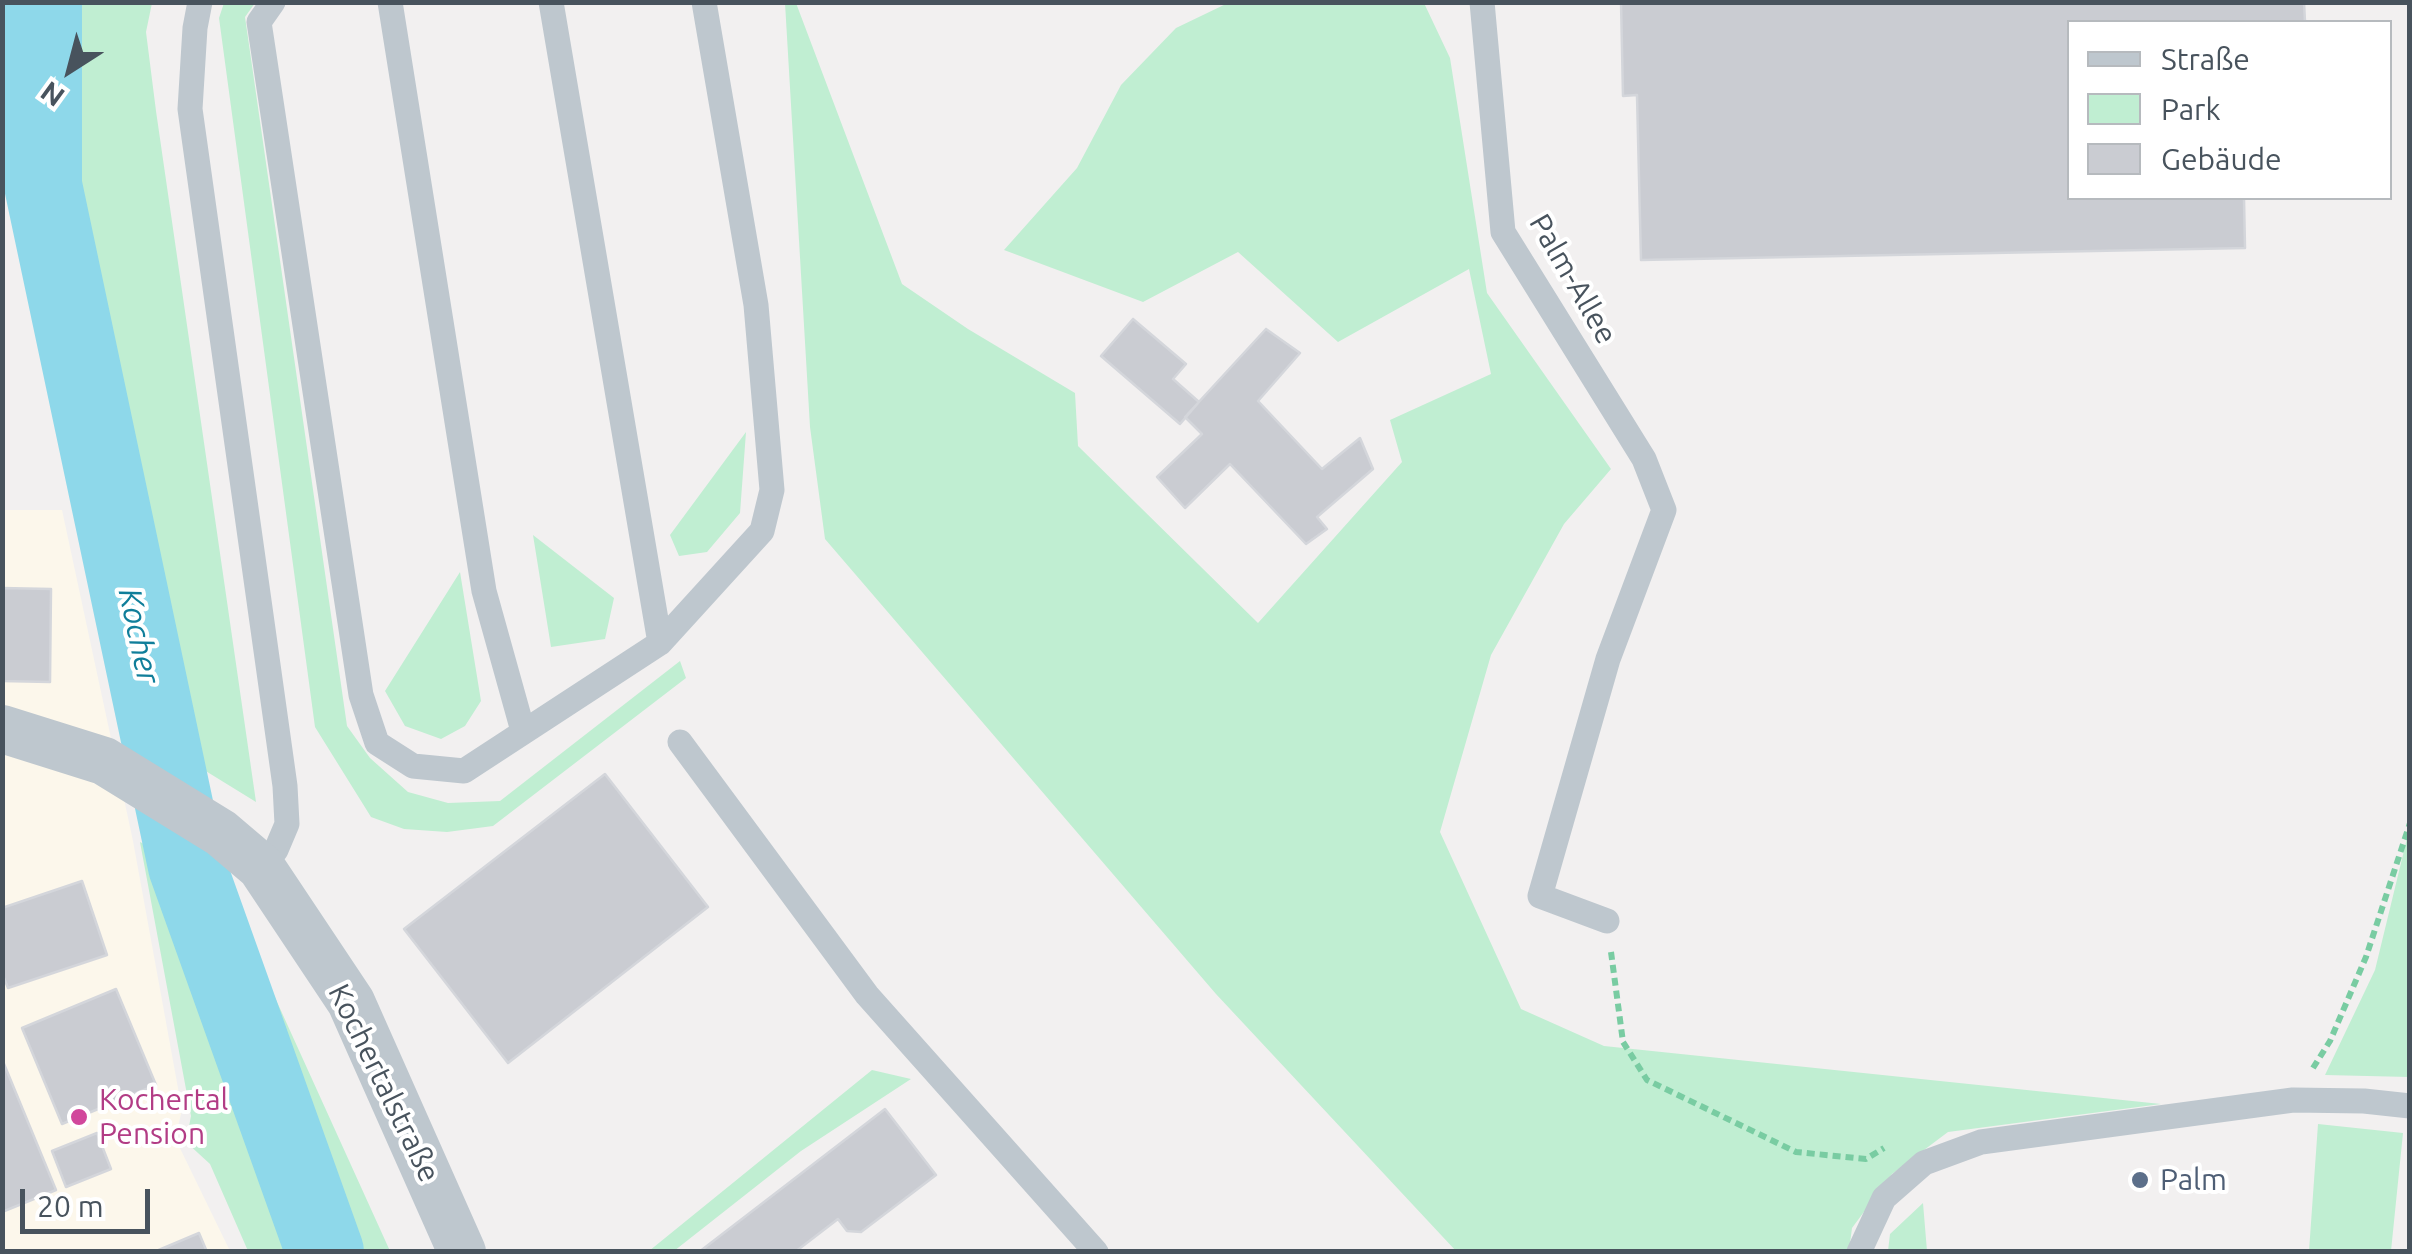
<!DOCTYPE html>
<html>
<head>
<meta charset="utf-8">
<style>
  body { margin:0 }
  #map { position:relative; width:2412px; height:1254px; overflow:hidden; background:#f2f0f0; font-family:Ubuntu,sans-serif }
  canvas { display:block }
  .frame { position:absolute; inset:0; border:5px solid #48535d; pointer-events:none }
  .legend { position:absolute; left:2067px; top:20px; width:325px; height:180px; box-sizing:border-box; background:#fff; border:2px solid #b6babe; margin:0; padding:12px 18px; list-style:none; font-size:30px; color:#48535d }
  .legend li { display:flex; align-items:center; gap:20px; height:50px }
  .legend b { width:50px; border:2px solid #b6babe }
  .north { position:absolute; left:20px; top:20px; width:100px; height:100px; -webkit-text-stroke:8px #fff; paint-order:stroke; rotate:216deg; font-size:28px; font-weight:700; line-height:40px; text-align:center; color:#48535d }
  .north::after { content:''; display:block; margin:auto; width:35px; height:45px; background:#48535d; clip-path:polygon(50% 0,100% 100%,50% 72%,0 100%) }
  .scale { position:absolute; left:20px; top:1189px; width:130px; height:45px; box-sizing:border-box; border:5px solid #48535d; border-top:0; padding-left:12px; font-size:30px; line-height:35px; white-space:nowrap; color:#48535d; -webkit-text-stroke:8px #fff; paint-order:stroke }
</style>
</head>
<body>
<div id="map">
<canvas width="2412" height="1254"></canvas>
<div class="frame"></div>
<ul class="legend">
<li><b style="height:12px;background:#bec7ce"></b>Straße</li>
<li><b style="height:28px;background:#c0eed2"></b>Park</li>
<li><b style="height:28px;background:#caccd2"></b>Gebäude</li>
</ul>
<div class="north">N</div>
<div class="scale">20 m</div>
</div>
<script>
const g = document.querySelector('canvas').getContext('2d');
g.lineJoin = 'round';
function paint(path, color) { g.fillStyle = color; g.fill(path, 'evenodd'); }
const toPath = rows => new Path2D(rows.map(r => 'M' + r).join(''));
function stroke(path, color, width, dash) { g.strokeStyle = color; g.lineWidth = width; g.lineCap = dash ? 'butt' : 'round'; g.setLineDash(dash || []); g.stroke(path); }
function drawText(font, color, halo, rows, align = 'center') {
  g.font = font + ' Ubuntu,sans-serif'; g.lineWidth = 8; g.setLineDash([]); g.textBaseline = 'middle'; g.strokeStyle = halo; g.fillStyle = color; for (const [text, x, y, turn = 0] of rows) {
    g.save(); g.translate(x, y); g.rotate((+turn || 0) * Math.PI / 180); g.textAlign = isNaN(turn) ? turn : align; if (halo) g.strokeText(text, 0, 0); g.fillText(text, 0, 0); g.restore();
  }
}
paint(toPath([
  [3,510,62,510,133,841,182,1110,175,1138,230,1251,3,1252]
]), '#fcf7eb');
paint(toPath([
  [17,3,152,3,146,32,156,111,256,802,131,725,12,160],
  [224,3,255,3,245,17,347,726,370,758,408,792,448,803,500,801,680,661,686,678,493,826,447,832,404,829,371,817,315,727,219,18],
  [785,3,796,3,902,284,968,329,1075,393,1078,446,1258,623,1402,462,1390,420,1491,374,1469,269,1338,342,1238,252,1143,302,1004,250,1077,168,1121,85,1176,28,1228,3,1424,3,1450,58,1487,293,1611,469,1564,524,1491,655,1440,832,1521,1009,1604,1046,2161,1104,1948,1132,1892,1174,1852,1228,1849,1251,1456,1251,1216,994,825,539,810,427],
  [746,432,740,513,707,552,679,556,670,535],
  [533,535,614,598,605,639,551,647],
  [460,572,481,701,465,726,441,739,405,726,385,691],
  [2409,830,2409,1077,2325,1075,2375,970],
  [140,842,170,857,248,938,390,1251,248,1251,210,1164,186,1142,191,1116],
  [872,1070,911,1079,801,1151,674,1251,649,1251],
  [2318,1124,2403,1133,2391,1251,2309,1251],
  [1923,1203,1927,1251,1888,1251,1890,1234]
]), '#c0eed2');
stroke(toPath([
  [43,2,43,185,187,866,325,1252]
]), '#8ed8ea', 78);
const building = toPath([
  [1621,2,2304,2,2305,22,2070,22,2070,198,2244,198,2245,248,1641,260,1637,95,1623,96,1621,2],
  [1133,319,1186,364,1173,379,1199,402,1180,424,1101,356,1133,319],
  [1266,329,1300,353,1258,401,1322,469,1360,438,1373,469,1317,517,1327,529,1306,544,1230,464,1185,508,1157,477,1202,434,1185,417,1266,329],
  [2,588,51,589,50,682,2,681,2,588],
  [605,774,708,907,508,1063,404,929,605,774],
  [82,881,107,955,8,988,2,973,2,908,82,881],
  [116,989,156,1085,62,1124,22,1028,116,989],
  [2,1059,56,1190,2,1212,2,1059],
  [885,1109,936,1175,861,1232,847,1231,838,1219,795,1252,699,1252,885,1109],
  [97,1133,111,1169,66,1187,52,1151,97,1133],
  [199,1233,207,1252,154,1252,199,1233]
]);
paint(building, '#caccd2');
stroke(building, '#d4d6db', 2.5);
stroke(toPath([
  [1611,952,1623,1042,1647,1080,1796,1152,1866,1159,1884,1148],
  [2313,1068,2330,1041,2366,957,2410,823]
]), '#79cca2', 6, [8, 5]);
stroke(toPath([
  [200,2,195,28,190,109,285,786,287,824,276,850,261,867],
  [273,2,259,22,361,695,377,743,413,766,464,771,660,643,762,531,772,490,756,305,704,2],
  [390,2,484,591,523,731],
  [551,2,660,643],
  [1482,2,1503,232,1644,459,1664,510,1608,659,1540,896,1607,921],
  [680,742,867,995,1096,1252],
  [1859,1252,1884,1198,1924,1163,1981,1142,2293,1100,2364,1101,2410,1106]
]), '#bec7ce', 25);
stroke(toPath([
  [2,729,104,761,221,833,261,867,351,1002,462,1252]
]), '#bec7ce', 48);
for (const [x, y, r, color] of [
  [79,1117,10,"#d1479c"],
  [2140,1180,10,"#5c6f8a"]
]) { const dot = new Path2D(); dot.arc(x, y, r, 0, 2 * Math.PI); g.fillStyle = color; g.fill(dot); stroke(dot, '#fff', 4); }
drawText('30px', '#48535d', '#fff', [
  ["Palm-Allee",1573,279,60],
  ["Kochertalstraße",384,1083,64]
]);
drawText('30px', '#b23c85', '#fff', [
  ["Kochertal",99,1100],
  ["Pension",99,1134]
], 'left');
drawText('30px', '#4e5e75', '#fff', [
  ["Palm",2160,1180]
], 'left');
drawText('italic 32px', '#107e9a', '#fff', [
  ["Kocher",139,636,78]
]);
</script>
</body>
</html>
